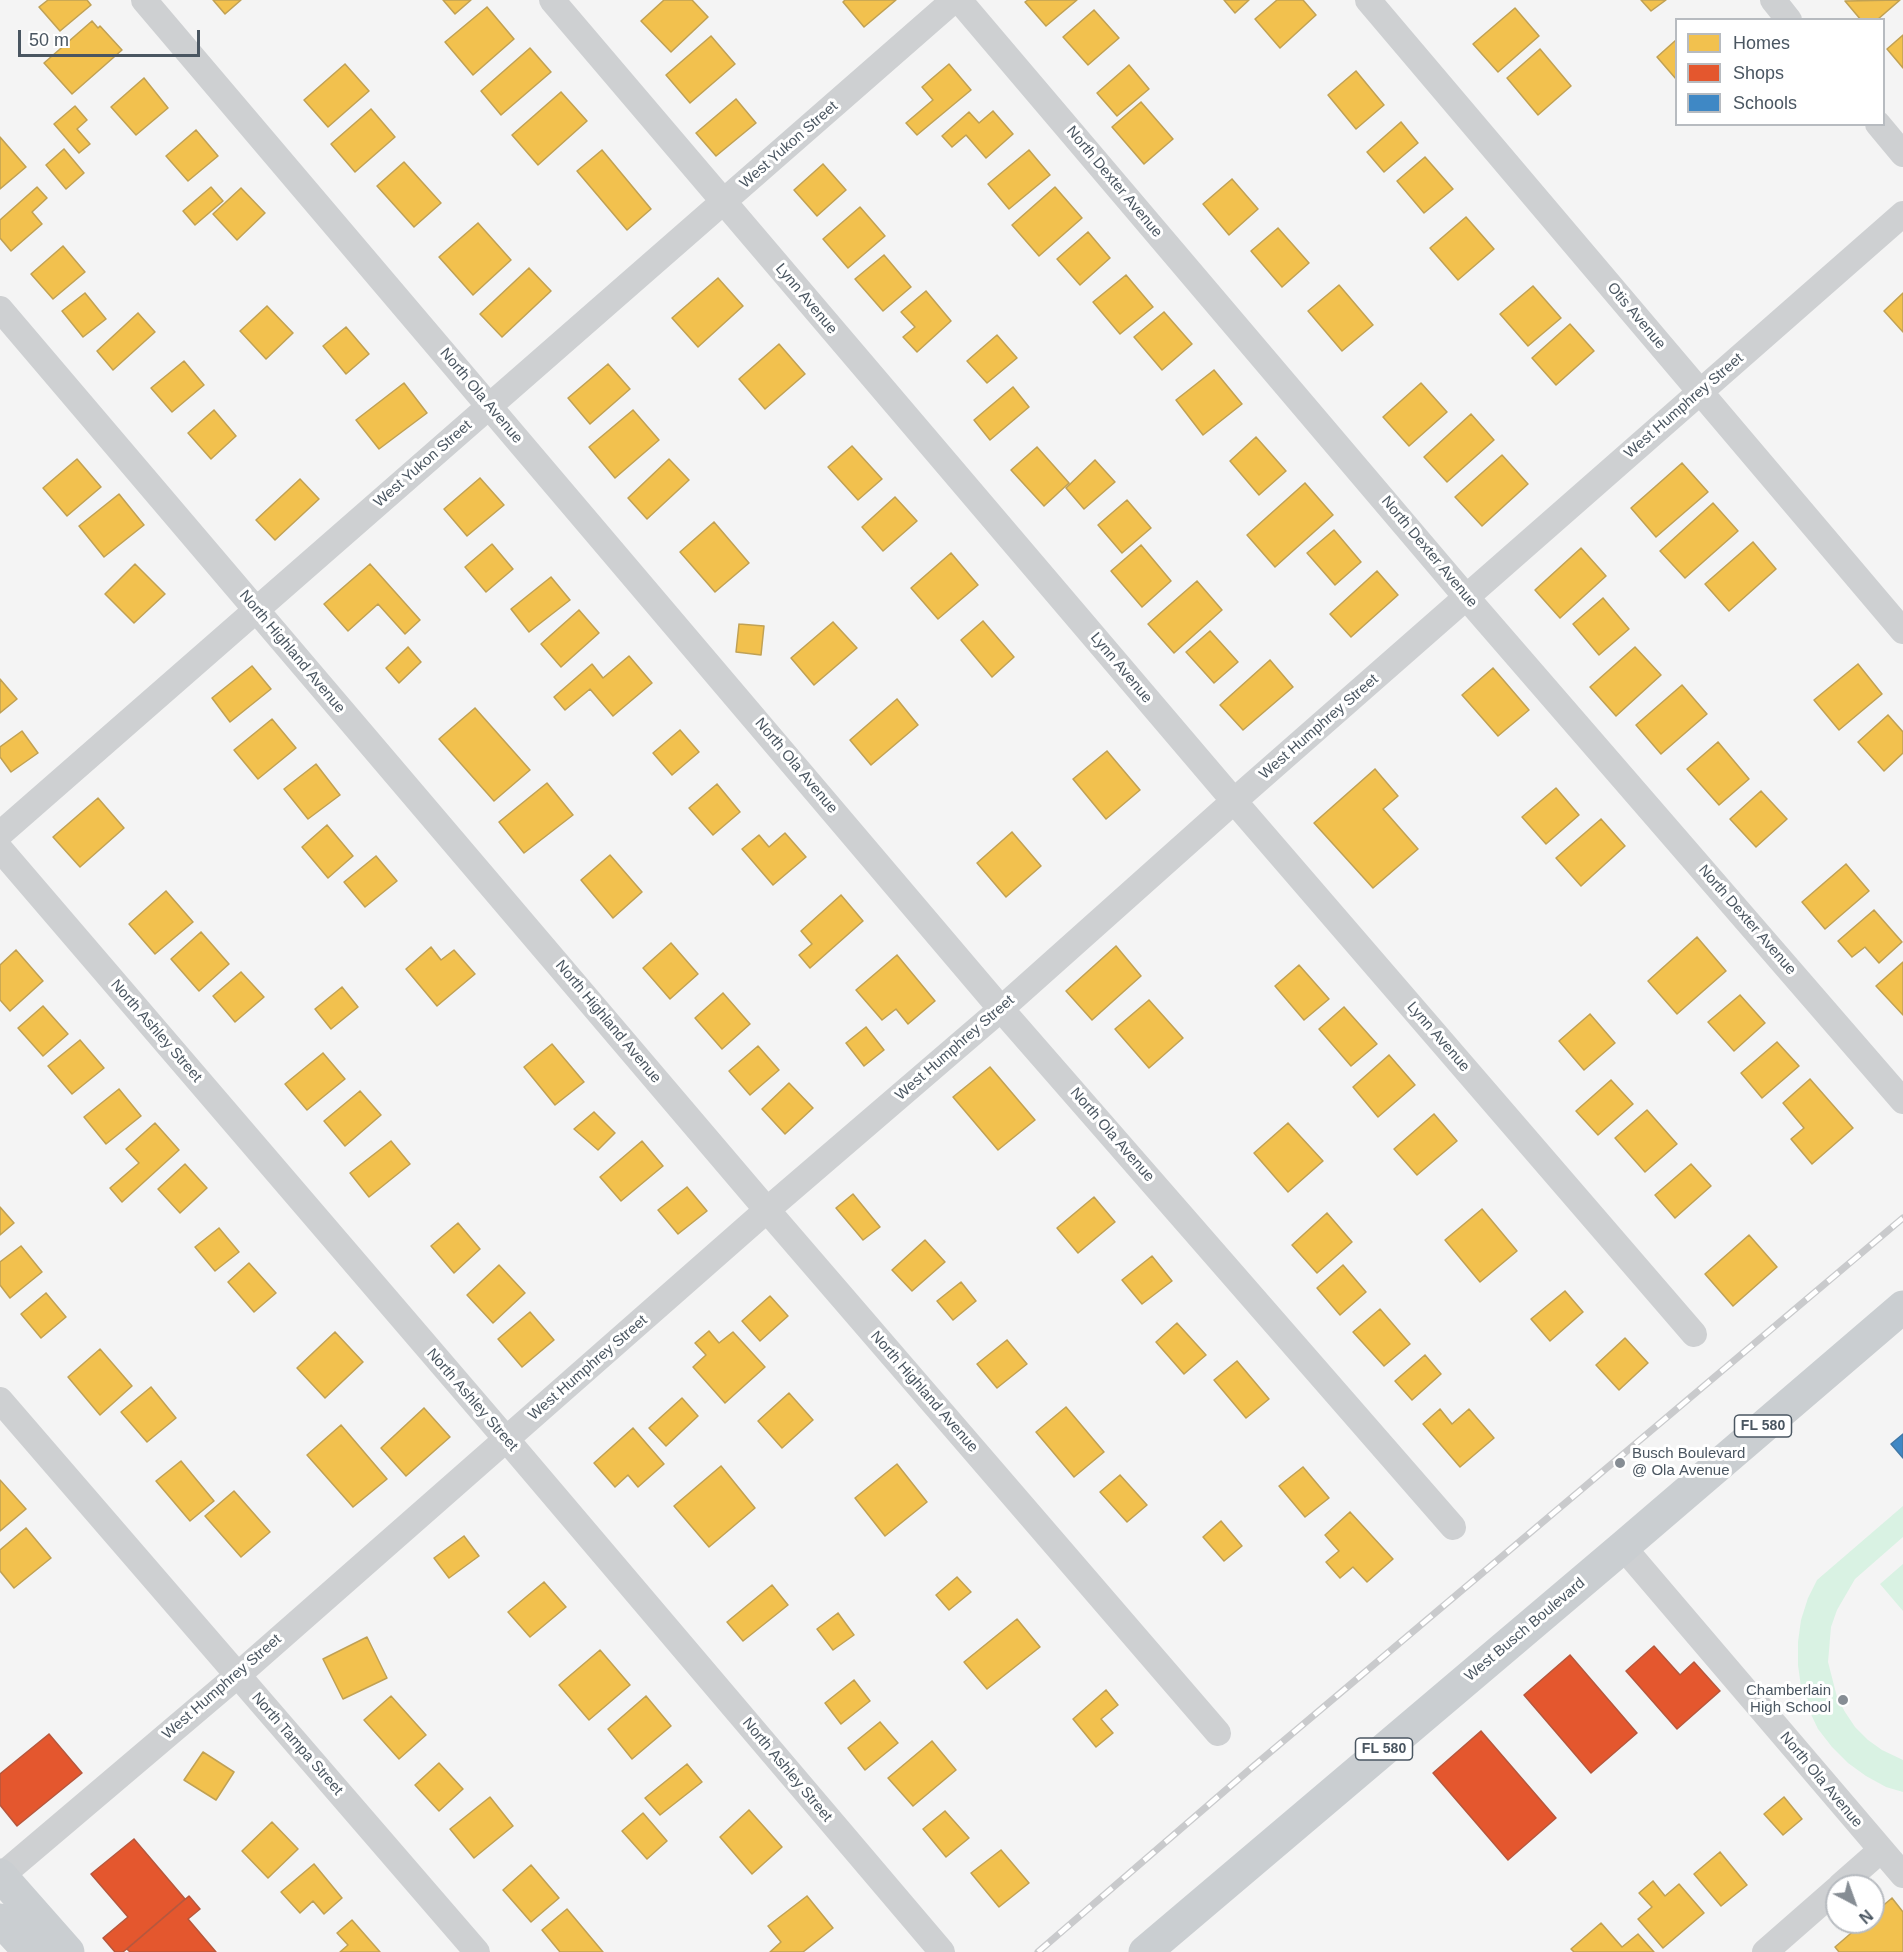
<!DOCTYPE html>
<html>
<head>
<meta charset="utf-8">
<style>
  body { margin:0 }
  #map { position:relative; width:1903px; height:1952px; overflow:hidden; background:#f4f4f4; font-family:Arial,sans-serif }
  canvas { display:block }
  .legend { position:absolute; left:1675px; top:18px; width:210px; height:108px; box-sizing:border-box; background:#fff; border:2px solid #b7bbc0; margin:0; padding:8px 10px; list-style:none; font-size:18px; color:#4a5661 }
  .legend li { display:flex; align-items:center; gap:12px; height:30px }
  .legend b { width:30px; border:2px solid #b7bbc0 }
  .north { position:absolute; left:1825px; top:1874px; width:60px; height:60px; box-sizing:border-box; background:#fff; border:2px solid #b7bbc0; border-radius:50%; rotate:139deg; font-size:16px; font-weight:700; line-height:24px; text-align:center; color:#4a5661 }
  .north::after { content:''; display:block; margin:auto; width:21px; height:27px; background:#868d94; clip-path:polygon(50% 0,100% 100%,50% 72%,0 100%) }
  .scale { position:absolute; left:18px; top:30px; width:182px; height:27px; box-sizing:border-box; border:3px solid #4a5661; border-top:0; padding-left:8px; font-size:18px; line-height:21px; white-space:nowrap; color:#4a5661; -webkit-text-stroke:4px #fff; paint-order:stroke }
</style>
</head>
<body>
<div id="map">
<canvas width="1903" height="1952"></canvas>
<ul class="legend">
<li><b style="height:16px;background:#f2c14e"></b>Homes</li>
<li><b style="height:16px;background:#e4572e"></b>Shops</li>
<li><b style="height:16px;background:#3f88c5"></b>Schools</li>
</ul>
<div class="north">N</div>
<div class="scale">50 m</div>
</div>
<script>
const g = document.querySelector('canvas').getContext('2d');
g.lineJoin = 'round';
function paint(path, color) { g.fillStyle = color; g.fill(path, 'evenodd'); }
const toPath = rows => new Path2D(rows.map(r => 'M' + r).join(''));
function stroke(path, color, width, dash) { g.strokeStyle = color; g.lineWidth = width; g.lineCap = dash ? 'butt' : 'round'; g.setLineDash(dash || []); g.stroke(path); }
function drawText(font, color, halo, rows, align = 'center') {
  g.font = font + ' Arial,sans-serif'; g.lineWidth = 6; g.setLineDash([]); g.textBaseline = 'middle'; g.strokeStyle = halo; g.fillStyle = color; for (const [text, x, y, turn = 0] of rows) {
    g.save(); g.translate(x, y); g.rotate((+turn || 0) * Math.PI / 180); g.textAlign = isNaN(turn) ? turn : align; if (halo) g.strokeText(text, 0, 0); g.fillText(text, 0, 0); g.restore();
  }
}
paint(toPath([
  [1903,1506,1903,1537,1855,1579,1837,1610,1831,1627,1828,1662,1837,1697,1845,1712,1855,1727,1868,1740,1882,1750,1903,1760,1903,1792,1886,1787,1866,1776,1848,1763,1832,1747,1818,1729,1808,1708,1801,1687,1798,1665,1798,1642,1801,1620,1808,1598,1817,1580],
  [1903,1564,1903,1611,1880,1584]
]), '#d9f2e3');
const homes = toPath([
  [48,0,87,0,91,5,60,31,39,7,48,0],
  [213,0,241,0,225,14,213,0],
  [443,0,471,0,455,14,443,0],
  [664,0,692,0,708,17,671,52,641,21,664,0],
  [845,0,896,0,864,27,843,2,845,0],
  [1028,0,1077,0,1046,26,1025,2,1028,0],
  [1224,0,1249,0,1235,13,1224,0],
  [1277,0,1303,0,1316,15,1280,48,1255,19,1277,0],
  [1641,0,1666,0,1651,11,1641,0],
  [1900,0,1877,20,1861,20,1845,1,1900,0],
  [487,7,514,39,473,75,445,42,487,7],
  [1515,8,1539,36,1498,72,1473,44,1515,8],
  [1094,10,1119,38,1088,65,1063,37,1094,10],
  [92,21,98,28,100,26,122,50,72,94,44,63,92,21],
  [1903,35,1903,68,1887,49,1903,35],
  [711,36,735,64,690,103,666,75,711,36],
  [1676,40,1676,79,1657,57,1676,40],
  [530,48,551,72,501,115,481,91,530,48],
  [1540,49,1571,86,1538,115,1507,78,1540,49],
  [345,64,369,91,328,127,304,100,345,64],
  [949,64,971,90,917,135,906,123,933,100,922,87,949,64],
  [1129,65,1149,89,1117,116,1097,93,1129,65],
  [1356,71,1384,105,1356,129,1328,95,1356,71],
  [144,78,168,108,136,135,111,107,144,78],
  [561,92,587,121,538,165,512,135,561,92],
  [736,99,756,123,716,156,696,133,736,99],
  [1141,102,1173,139,1144,164,1112,127,1141,102],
  [75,106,87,120,77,129,90,144,79,153,54,124,75,106],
  [371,109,395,137,355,172,331,144,371,109],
  [993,111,1013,134,986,158,966,135,952,147,942,136,969,112,979,123,993,111],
  [1401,122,1418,143,1384,172,1367,152,1401,122],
  [196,130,218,156,188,181,166,156,196,130],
  [0,137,26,167,0,189,0,137],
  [64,149,84,173,66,189,46,165,64,149],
  [602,150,651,209,627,230,577,171,602,150],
  [1029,150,1050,175,1009,209,988,184,1029,150],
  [1425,157,1453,189,1424,213,1397,181,1425,157],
  [404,162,441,203,414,227,377,186,404,162],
  [823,164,846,190,817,216,794,190,823,164],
  [1232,179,1258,209,1229,235,1203,204,1232,179],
  [37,187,47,198,32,212,42,224,11,251,0,238,0,220,37,187],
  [211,187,223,201,195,225,183,211,211,187],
  [1055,187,1082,218,1039,256,1012,225,1055,187],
  [241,188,265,213,237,240,213,214,241,188],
  [860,207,885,236,848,268,823,239,860,207],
  [1466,217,1494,249,1458,280,1430,248,1466,217],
  [478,223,511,260,473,295,439,257,478,223],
  [1278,228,1309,263,1282,287,1251,251,1278,228],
  [1088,232,1110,258,1080,285,1057,259,1088,232],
  [63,246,85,272,53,299,31,274,63,246],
  [884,255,911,287,883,311,855,279,884,255],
  [529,268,551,291,502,337,480,314,529,268],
  [1126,275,1153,307,1120,334,1093,302,1126,275],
  [718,278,743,306,698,347,672,318,718,278],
  [1339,285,1373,325,1342,351,1308,311,1339,285],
  [1533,286,1561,318,1528,346,1500,314,1533,286],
  [926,291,951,321,917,352,903,337,915,327,901,312,926,291],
  [85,293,106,319,83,337,62,311,85,293],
  [1903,293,1903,332,1884,311,1903,293],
  [267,306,293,333,266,359,240,331,267,306],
  [1164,312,1192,344,1162,370,1134,337,1164,312],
  [138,313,155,332,113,370,97,351,138,313],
  [1570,324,1594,351,1556,385,1532,358,1570,324],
  [346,327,369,354,346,374,323,346,346,327],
  [997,335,1017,358,987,383,967,361,997,335],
  [779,344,805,374,765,409,739,379,779,344],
  [184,361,204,385,172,412,151,388,184,361],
  [608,364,630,389,590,424,568,398,608,364],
  [1214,370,1242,404,1203,435,1176,400,1214,370],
  [404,383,427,413,379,449,356,420,404,383],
  [1421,383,1447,412,1409,446,1383,417,1421,383],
  [1013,387,1029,407,990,440,974,420,1013,387],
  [214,410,236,436,211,459,188,433,214,410],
  [633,410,659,440,615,478,589,447,633,410],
  [1471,414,1494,440,1447,482,1424,457,1471,414],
  [1256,437,1286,471,1259,495,1230,461,1256,437],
  [852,446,882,479,858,500,828,467,852,446],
  [1037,447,1069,483,1044,506,1011,470,1037,447],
  [1502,455,1528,484,1482,526,1455,497,1502,455],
  [77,459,101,487,67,516,43,488,77,459],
  [669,459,689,480,647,519,628,498,669,459],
  [1095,460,1115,482,1084,509,1066,488,1095,460],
  [1682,463,1708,492,1656,537,1631,508,1682,463],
  [480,478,504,505,467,536,444,509,480,478],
  [300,479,319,499,275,540,256,520,300,479],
  [1305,483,1333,515,1275,567,1247,535,1305,483],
  [119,494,144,525,104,557,79,526,119,494],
  [895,497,917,521,883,551,862,527,895,497],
  [1127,500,1151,528,1122,553,1098,525,1127,500],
  [1713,503,1738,531,1685,578,1660,551,1713,503],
  [714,522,749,563,715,592,680,552,714,522],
  [1334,530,1361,562,1335,585,1307,553,1334,530],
  [1753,542,1776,569,1729,611,1705,584,1753,542],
  [492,544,513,569,486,592,465,567,492,544],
  [1141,545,1171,581,1142,607,1111,571,1141,545],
  [1581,548,1606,576,1560,618,1535,590,1581,548],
  [951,553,978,585,938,619,911,588,951,553],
  [135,564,165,594,134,623,105,594,135,564],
  [370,564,420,620,405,634,378,604,348,631,324,604,370,564],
  [1377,571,1398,595,1351,637,1330,614,1377,571],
  [551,577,570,600,529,632,511,609,551,577],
  [1197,581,1222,610,1174,653,1148,624,1197,581],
  [1603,598,1629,629,1599,655,1573,624,1603,598],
  [579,610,599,633,561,667,541,644,579,610],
  [983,621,1014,657,992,677,961,640,983,621],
  [833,622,857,648,814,685,791,658,833,622],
  [739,624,764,626,761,655,736,652,739,624],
  [1210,631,1238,662,1214,683,1186,652,1210,631],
  [408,647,421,662,399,683,386,668,408,647],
  [1635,647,1661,675,1616,716,1590,687,1635,647],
  [629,656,652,683,613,716,590,689,565,710,554,697,592,664,603,678,629,656],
  [1270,660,1293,687,1243,730,1220,705,1270,660],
  [1858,664,1882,694,1839,730,1814,700,1858,664],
  [252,666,271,689,230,722,212,698,252,666],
  [1493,668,1529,710,1498,736,1462,695,1493,668],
  [0,679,17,699,0,713,0,679],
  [1682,685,1707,714,1661,754,1636,725,1682,685],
  [897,699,918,725,871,765,850,740,897,699],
  [475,708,530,770,494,801,439,739,475,708],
  [1888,715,1903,732,1903,753,1884,771,1858,742,1888,715],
  [272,719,296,748,258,779,234,750,272,719],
  [680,730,699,752,672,775,653,753,680,730],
  [22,731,38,753,11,772,0,757,0,747,22,731],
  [1718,742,1749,779,1719,805,1687,769,1718,742],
  [1107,751,1140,790,1106,819,1073,779,1107,751],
  [316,764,340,795,308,819,284,789,316,764],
  [1375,769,1398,796,1383,809,1418,849,1373,888,1314,823,1375,769],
  [547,783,573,815,524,853,499,822,547,783],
  [717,784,740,812,713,835,689,808,717,784],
  [1556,788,1579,815,1546,844,1522,817,1556,788],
  [1761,791,1787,819,1756,847,1730,819,1761,791],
  [98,798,124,828,80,867,53,837,98,798],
  [1601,819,1625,846,1581,886,1556,858,1601,819],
  [327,825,353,856,328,878,302,847,327,825],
  [1012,832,1041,866,1006,897,977,863,1012,832],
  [785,833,806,857,773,885,742,849,759,835,769,847,785,833],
  [610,855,642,892,613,918,581,880,610,855],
  [376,856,397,881,365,907,344,882,376,856],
  [1846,864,1869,891,1825,929,1802,902,1846,864],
  [166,891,193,922,155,954,129,924,166,891],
  [841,895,863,921,810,968,799,955,812,944,801,931,841,895],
  [1874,910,1902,942,1879,963,1865,947,1852,957,1838,941,1874,910],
  [201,932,229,964,199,991,171,959,201,932],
  [1697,937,1726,971,1677,1014,1648,981,1697,937],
  [671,943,698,974,670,999,643,968,671,943],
  [1116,946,1141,976,1092,1020,1066,991,1116,946],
  [431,947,441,960,454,950,475,974,437,1006,406,969,431,947],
  [16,950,43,981,10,1011,0,1000,0,965,16,950],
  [897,955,935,1001,908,1024,896,1009,882,1020,856,990,897,955],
  [1903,962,1903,1015,1876,986,1903,962],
  [1299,965,1329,999,1304,1020,1275,986,1299,965],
  [241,972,264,997,235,1022,213,996,241,972],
  [342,987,358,1007,331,1029,315,1009,342,987],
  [723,993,750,1024,722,1049,695,1018,723,993],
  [1740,995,1765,1023,1734,1051,1708,1022,1740,995],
  [1149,1000,1183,1038,1149,1068,1115,1029,1149,1000],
  [43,1006,68,1034,43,1056,18,1028,43,1006],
  [1344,1007,1377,1044,1351,1066,1319,1029,1344,1007],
  [1590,1014,1615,1043,1584,1070,1559,1041,1590,1014],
  [866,1027,884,1050,864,1066,846,1043,866,1027],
  [80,1040,104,1068,72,1094,48,1066,80,1040],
  [1777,1042,1799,1066,1762,1098,1741,1073,1777,1042],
  [552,1044,584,1082,555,1105,524,1067,552,1044],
  [758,1046,779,1070,750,1095,729,1071,758,1046],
  [323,1053,345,1079,307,1110,285,1084,323,1053],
  [1389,1055,1415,1085,1378,1117,1353,1087,1389,1055],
  [990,1067,1035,1120,998,1150,953,1097,990,1067],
  [1810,1079,1853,1128,1812,1164,1791,1139,1804,1128,1783,1103,1810,1079],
  [1611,1080,1633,1104,1598,1135,1576,1111,1611,1080],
  [789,1083,813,1108,785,1134,762,1109,789,1083],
  [119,1089,141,1116,106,1144,84,1117,119,1089],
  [360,1091,381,1115,345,1146,324,1121,360,1091],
  [1647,1110,1677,1144,1645,1172,1615,1138,1647,1110],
  [594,1112,615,1133,598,1150,574,1129,594,1112],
  [1434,1114,1457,1141,1417,1175,1394,1149,1434,1114],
  [155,1123,179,1150,122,1202,110,1188,139,1163,126,1149,155,1123],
  [1288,1123,1323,1161,1288,1192,1254,1153,1288,1123],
  [391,1141,410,1164,369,1197,350,1173,391,1141],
  [642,1141,663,1166,621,1201,600,1177,642,1141],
  [185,1164,207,1188,180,1213,158,1189,185,1164],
  [1691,1164,1711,1186,1675,1218,1655,1195,1691,1164],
  [687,1187,707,1211,678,1234,658,1210,687,1187],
  [853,1194,880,1227,863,1240,836,1208,853,1194],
  [1094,1197,1115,1222,1078,1253,1057,1228,1094,1197],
  [0,1207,14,1223,0,1235,0,1207],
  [1482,1209,1517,1251,1480,1282,1445,1240,1482,1209],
  [1327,1213,1352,1242,1317,1273,1292,1245,1327,1213],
  [458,1223,480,1249,454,1273,431,1246,458,1223],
  [219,1228,239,1252,215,1271,195,1247,219,1228],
  [1749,1235,1777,1267,1733,1306,1705,1274,1749,1235],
  [925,1240,945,1262,912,1291,892,1270,925,1240],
  [21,1246,42,1272,10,1298,0,1285,0,1262,21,1246],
  [1152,1256,1172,1281,1142,1304,1122,1280,1152,1256],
  [249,1263,276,1293,254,1312,228,1282,249,1263],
  [499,1265,525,1293,493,1323,467,1295,499,1265],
  [1343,1265,1366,1292,1340,1315,1317,1288,1343,1265],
  [961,1282,976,1301,953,1320,937,1301,961,1282],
  [1565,1291,1583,1312,1550,1341,1531,1319,1565,1291],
  [46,1293,66,1317,41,1338,21,1314,46,1293],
  [770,1296,788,1316,760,1341,742,1321,770,1296],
  [1380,1309,1410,1344,1384,1366,1353,1332,1380,1309],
  [530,1312,554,1340,522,1367,498,1339,530,1312],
  [1177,1323,1206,1355,1184,1374,1156,1342,1177,1323],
  [709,1331,719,1343,733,1332,765,1367,725,1403,693,1367,706,1355,695,1343,709,1331],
  [335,1332,363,1362,325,1398,297,1368,335,1332],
  [1625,1338,1648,1363,1619,1390,1596,1365,1625,1338],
  [1007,1340,1027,1364,997,1388,977,1364,1007,1340],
  [100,1349,132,1386,100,1415,68,1377,100,1349],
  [1425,1355,1441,1374,1412,1400,1395,1381,1425,1355],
  [1237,1361,1269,1399,1246,1418,1214,1380,1237,1361],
  [151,1387,176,1418,147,1442,121,1412,151,1387],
  [789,1393,813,1420,782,1448,758,1421,789,1393],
  [682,1398,698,1416,666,1446,649,1428,682,1398],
  [1066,1407,1104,1452,1074,1477,1036,1432,1066,1407],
  [424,1408,450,1437,406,1476,381,1448,424,1408],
  [1440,1409,1452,1424,1469,1409,1494,1438,1460,1467,1423,1424,1440,1409],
  [341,1425,387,1479,353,1507,307,1455,341,1425],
  [633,1428,664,1464,638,1487,628,1475,615,1487,594,1463,633,1428],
  [181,1461,214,1501,190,1521,156,1481,181,1461],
  [897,1464,927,1502,885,1536,855,1498,897,1464],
  [721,1466,755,1508,709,1547,674,1506,721,1466],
  [1303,1467,1329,1498,1305,1517,1279,1486,1303,1467],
  [1120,1475,1147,1505,1127,1522,1100,1492,1120,1475],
  [0,1480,26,1509,0,1531,0,1480],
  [234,1491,270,1532,241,1557,205,1516,234,1491],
  [1350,1512,1393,1559,1367,1582,1353,1567,1340,1578,1326,1562,1339,1551,1325,1535,1350,1512],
  [1221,1521,1242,1546,1224,1561,1203,1537,1221,1521],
  [26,1528,51,1558,14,1588,0,1571,0,1550,26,1528],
  [464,1536,479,1556,449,1578,434,1558,464,1536],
  [957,1577,971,1592,949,1610,936,1595,957,1577],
  [544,1582,566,1607,530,1637,508,1612,544,1582],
  [772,1585,788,1605,743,1641,727,1622,772,1585],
  [838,1613,854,1635,833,1650,817,1629,838,1613],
  [1017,1619,1040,1647,987,1689,964,1662,1017,1619],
  [367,1637,387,1678,343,1699,323,1659,367,1637],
  [600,1650,630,1685,589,1720,559,1685,600,1650],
  [854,1680,870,1701,841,1724,825,1703,854,1680],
  [1106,1690,1118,1705,1101,1719,1113,1733,1096,1747,1073,1719,1106,1690],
  [391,1696,426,1735,399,1759,364,1720,391,1696],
  [646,1696,671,1726,632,1759,608,1729,646,1696],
  [880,1722,898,1743,865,1770,848,1748,880,1722],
  [932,1741,956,1770,913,1806,888,1778,932,1741],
  [203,1752,234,1772,216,1800,184,1780,203,1752],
  [439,1763,463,1789,439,1811,415,1785,439,1763],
  [687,1764,702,1782,660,1815,645,1798,687,1764],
  [490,1797,513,1826,474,1858,450,1829,490,1797],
  [1784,1797,1802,1819,1783,1835,1764,1814,1784,1797],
  [749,1810,782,1847,752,1874,720,1837,749,1810],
  [945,1811,969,1838,946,1857,923,1829,945,1811],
  [643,1813,667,1841,647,1859,622,1831,643,1813],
  [272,1822,298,1849,268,1878,242,1851,272,1822],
  [1001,1850,1029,1883,999,1907,971,1873,1001,1850],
  [1720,1852,1747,1885,1721,1906,1694,1874,1720,1852],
  [314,1864,342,1898,324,1914,313,1901,300,1913,281,1892,314,1864],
  [531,1865,559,1898,531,1922,503,1890,531,1865],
  [1653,1881,1665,1896,1679,1884,1704,1913,1663,1948,1638,1919,1652,1907,1639,1893,1653,1881],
  [807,1896,833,1928,803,1952,770,1952,781,1942,768,1926,807,1896],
  [1892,1898,1903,1912,1903,1952,1839,1952,1835,1947,1864,1922,1873,1922,1873,1914,1892,1898],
  [567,1909,603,1952,560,1952,542,1930,567,1909],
  [352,1920,380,1952,340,1952,348,1945,337,1933,352,1920],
  [1601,1923,1622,1947,1638,1934,1654,1952,1574,1952,1571,1949,1601,1923]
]);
paint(homes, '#f2c14e');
stroke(homes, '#c0a154', 1.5);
const shops = toPath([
  [1654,1646,1680,1675,1694,1662,1720,1691,1677,1729,1626,1671,1654,1646],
  [1570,1655,1637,1733,1591,1773,1524,1695,1570,1655],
  [1481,1731,1556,1818,1508,1860,1433,1773,1481,1731],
  [49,1734,82,1773,17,1826,0,1805,0,1774,49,1734],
  [134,1839,185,1899,123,1952,115,1952,103,1938,128,1917,91,1874,134,1839],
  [189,1896,200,1909,188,1919,216,1952,130,1952,127,1949,189,1896]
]);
paint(shops, '#e4572e');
stroke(shops, '#b6573d', 1.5);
const schools = toPath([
  [1903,1434,1903,1458,1891,1444,1903,1434]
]);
paint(schools, '#3f88c5');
stroke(schools, '#4279a7', 1.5);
stroke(toPath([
  [144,0,1001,1009,1453,1527],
  [552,0,1234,801,1694,1334],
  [959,0,1467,598,1903,1101],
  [1368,0,1903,631],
  [1773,0,1789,20],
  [1878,124,1903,154],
  [0,309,767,1210,1218,1733],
  [0,834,954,0],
  [0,849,507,1440,942,1952],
  [0,1400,477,1952],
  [1623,1547,1903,1875],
  [1,1876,238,1675,767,1210,1001,1009,1234,801,1903,214],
  [1840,1886,1881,1850],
  [1765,1952,1837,1889]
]), '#ced0d2', 26);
stroke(toPath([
  [0,1875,68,1952],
  [0,1920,30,1952],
  [1145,1952,1623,1547,1903,1307]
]), '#caced1', 33);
const rail = toPath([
  [1038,1952,1249,1770,1903,1218]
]);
stroke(rail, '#c9cacc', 7);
stroke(rail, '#fff', 4.5, [14]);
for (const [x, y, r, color] of [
  [1620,1463,6,"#868d94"],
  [1843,1700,6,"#868d94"]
]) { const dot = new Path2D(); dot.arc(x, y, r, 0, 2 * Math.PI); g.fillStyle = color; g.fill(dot); stroke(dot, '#fff', 2); }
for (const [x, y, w] of [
  [1763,1426,57],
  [1384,1749,57]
]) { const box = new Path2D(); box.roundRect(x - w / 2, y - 11, w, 22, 4.5); g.fillStyle = '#fff'; g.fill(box); stroke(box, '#4a5661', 1.5); }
drawText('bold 14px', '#4a5661', null, [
  ["FL 580",1763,1426],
  ["FL 580",1384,1749]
]);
drawText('15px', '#4a5661', '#fff', [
  ["West Yukon Street",789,145,-41],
  ["North Dexter Avenue",1114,182,50],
  ["Lynn Avenue",806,299,50],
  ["Otis Avenue",1636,316,50],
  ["North Ola Avenue",481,396,50],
  ["West Humphrey Street",1684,406,-41],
  ["West Yukon Street",423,464,-41],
  ["North Dexter Avenue",1429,552,50],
  ["North Highland Avenue",292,652,50],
  ["Lynn Avenue",1121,668,50],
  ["West Humphrey Street",1319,727,-41],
  ["North Ola Avenue",796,766,50],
  ["North Dexter Avenue",1747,920,49],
  ["North Highland Avenue",608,1022,50],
  ["North Ashley Street",156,1031,49],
  ["Lynn Avenue",1438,1037,49],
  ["West Humphrey Street",955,1048,-41],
  ["North Ola Avenue",1112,1135,49],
  ["West Humphrey Street",588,1368,-41],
  ["North Highland Avenue",924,1392,49],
  ["North Ashley Street",472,1400,49],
  ["West Busch Boulevard",1525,1630,-40],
  ["West Humphrey Street",222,1687,-41],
  ["North Tampa Street",297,1744,49],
  ["North Ashley Street",787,1770,50],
  ["North Ola Avenue",1821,1780,50]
]);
drawText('15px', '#4a5661', '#fff', [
  ["Busch Boulevard",1632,1454],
  ["@ Ola Avenue",1632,1471],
  ["Chamberlain",1831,1691,"right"],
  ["High School",1831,1708,"right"]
], 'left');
</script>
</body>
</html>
